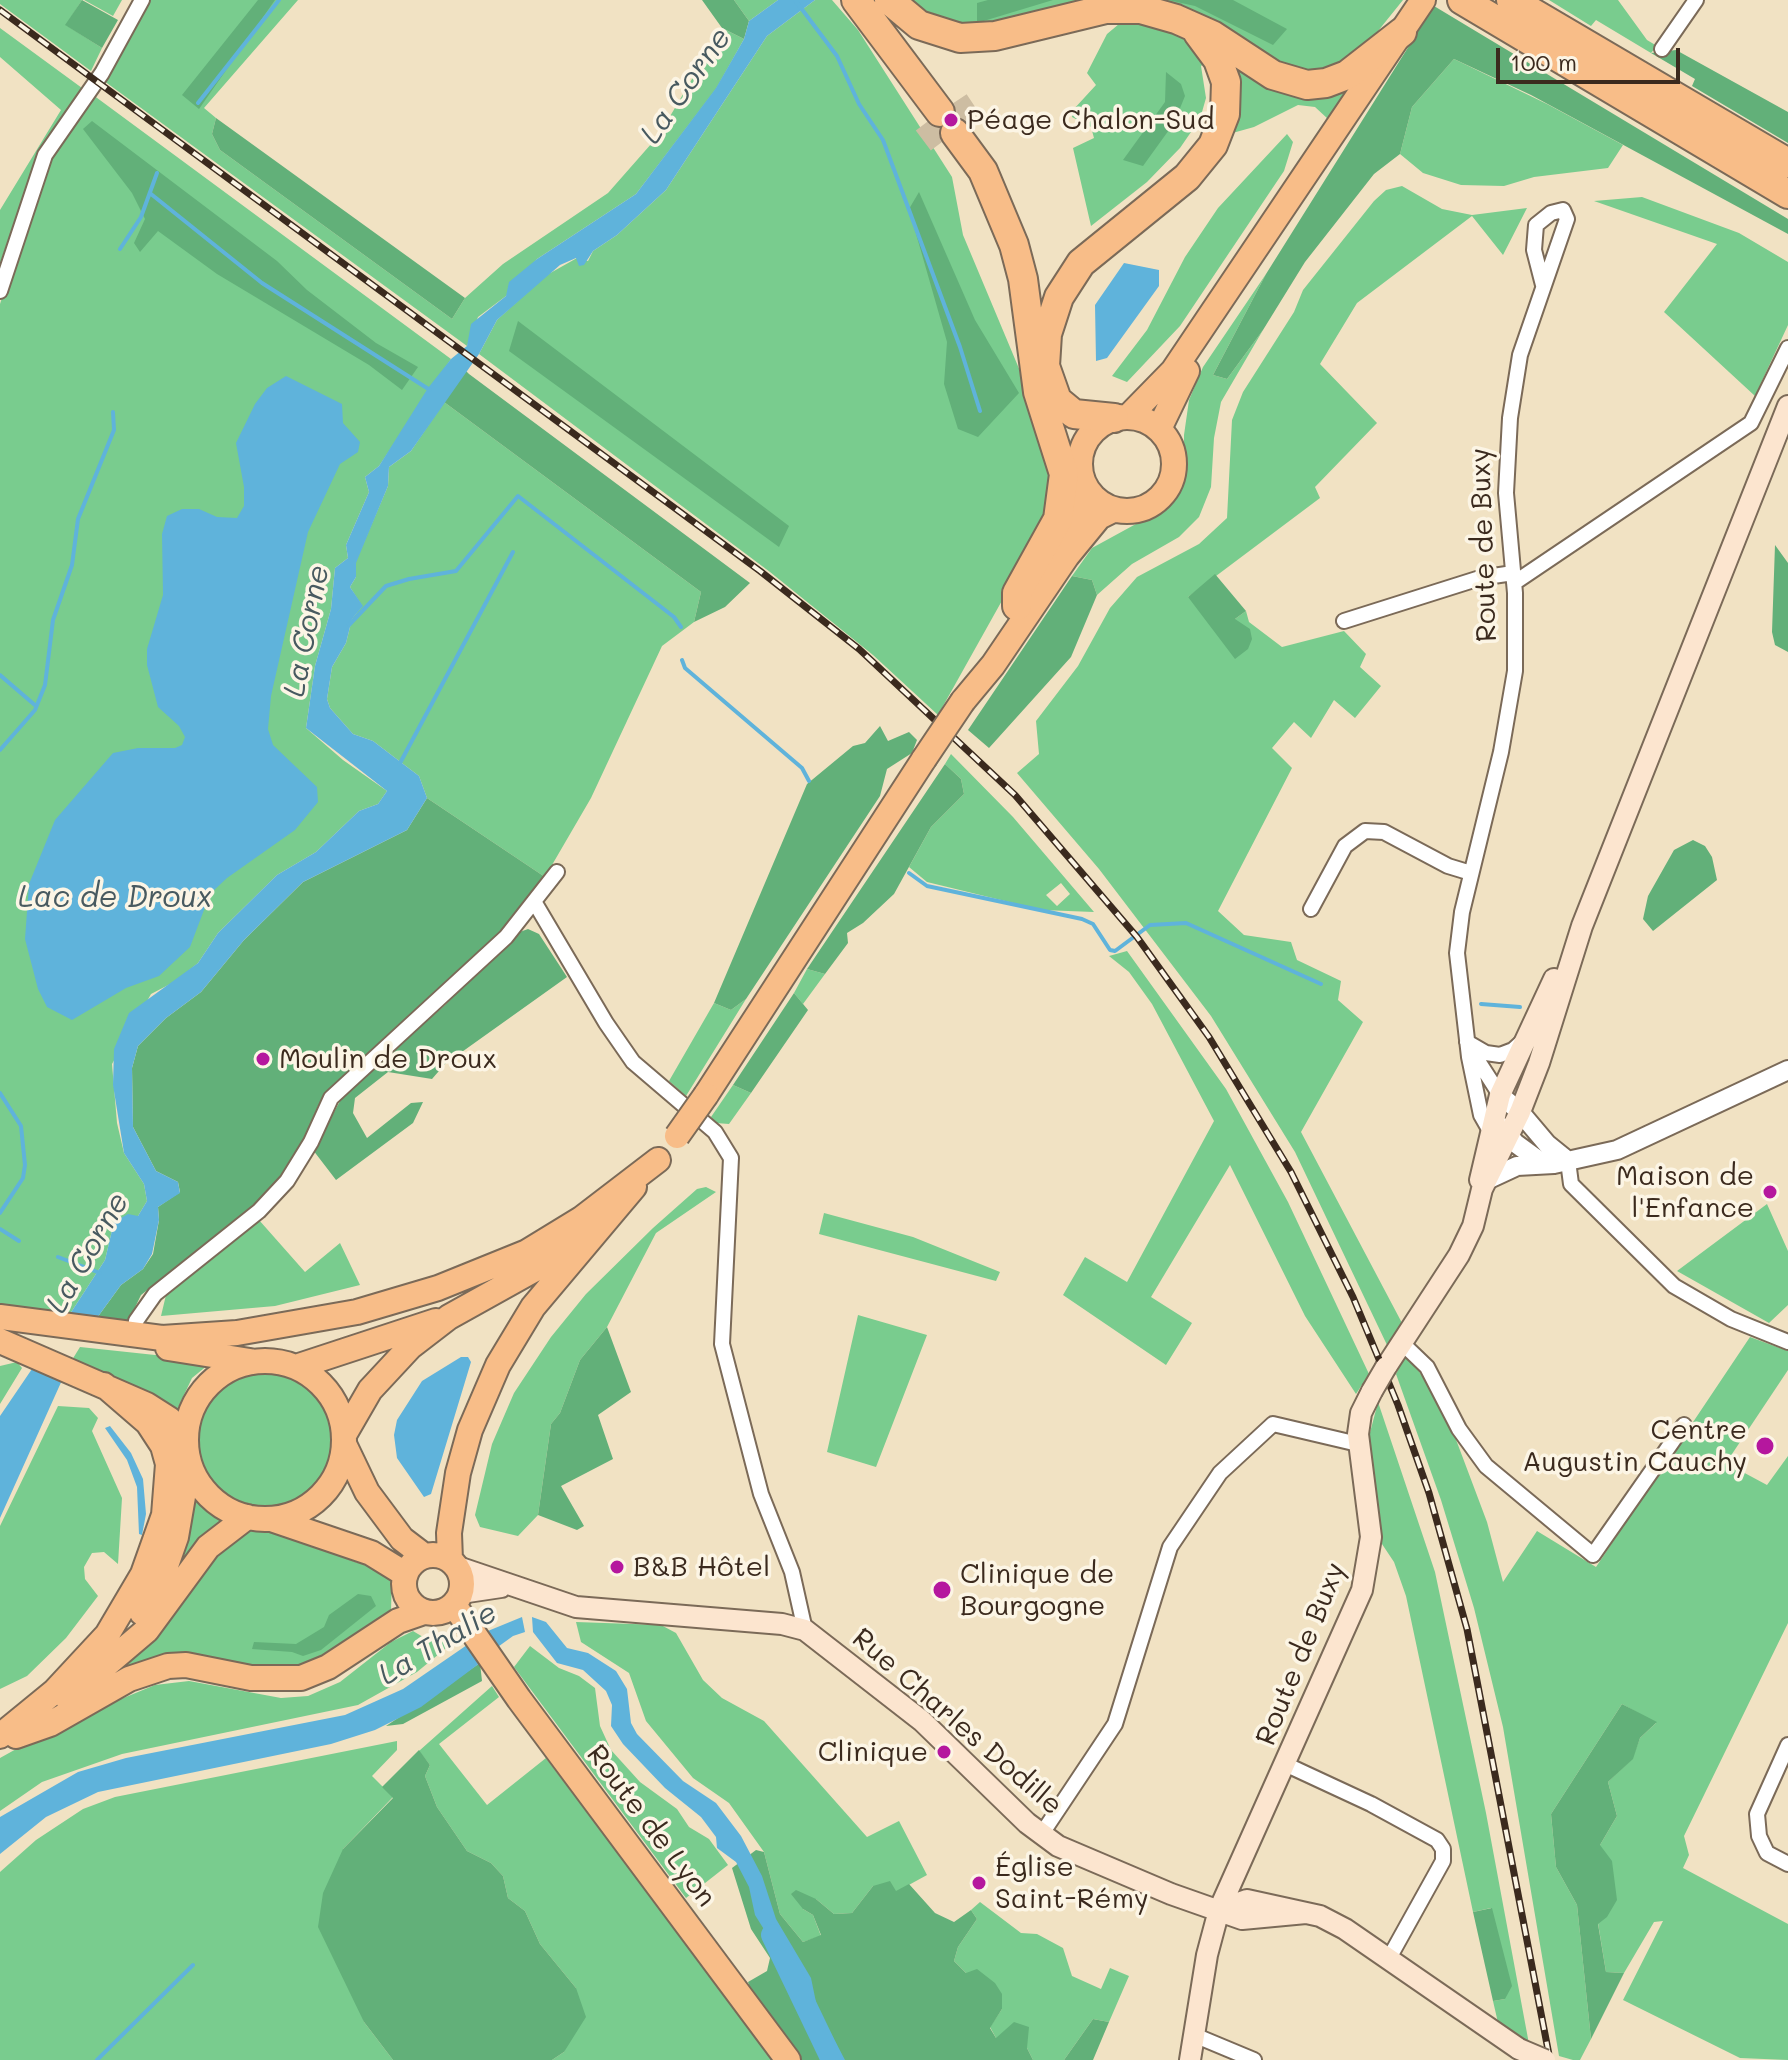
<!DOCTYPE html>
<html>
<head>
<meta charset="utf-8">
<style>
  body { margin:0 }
  #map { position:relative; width:1788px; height:2060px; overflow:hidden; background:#f1e2c3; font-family:Mali,sans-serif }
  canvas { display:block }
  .scale { position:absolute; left:1496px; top:48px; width:184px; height:36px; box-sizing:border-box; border:4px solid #3b2a1e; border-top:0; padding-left:10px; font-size:24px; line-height:28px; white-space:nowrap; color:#3b2a1e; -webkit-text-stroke:6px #fcf5e5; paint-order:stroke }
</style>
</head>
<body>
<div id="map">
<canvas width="1788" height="2060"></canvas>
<div class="scale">100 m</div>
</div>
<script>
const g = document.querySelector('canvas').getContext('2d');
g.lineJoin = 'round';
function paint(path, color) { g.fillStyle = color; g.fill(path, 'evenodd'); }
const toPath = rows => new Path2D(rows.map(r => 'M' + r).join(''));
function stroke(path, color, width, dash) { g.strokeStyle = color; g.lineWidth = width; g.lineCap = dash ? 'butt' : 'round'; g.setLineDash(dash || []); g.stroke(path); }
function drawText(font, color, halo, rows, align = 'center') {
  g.font = font + ' Mali,sans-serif'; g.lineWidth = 7; g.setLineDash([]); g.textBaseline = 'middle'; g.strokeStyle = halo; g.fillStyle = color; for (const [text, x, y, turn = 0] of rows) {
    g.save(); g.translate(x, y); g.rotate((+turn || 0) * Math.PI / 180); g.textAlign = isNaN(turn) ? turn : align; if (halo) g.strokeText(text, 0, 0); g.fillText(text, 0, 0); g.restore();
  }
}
paint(toPath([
  [0,0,82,0,66,25,102,48,91,71,0,4],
  [84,0,122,0,113,16],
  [142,0,298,0,204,108,216,118,212,134,220,150,452,319,465,298,503,264,608,193,659,135,722,28,744,39,716,89,636,194,537,259,506,296,478,317,467,346,100,78],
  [734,0,778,0,749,21],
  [815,0,832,0,858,30,952,177,963,235,1046,433,1056,466,1046,522,938,715,873,655,770,572,479,354,497,320,545,276,577,258,588,261,593,251,617,235,666,190,767,36],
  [897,0,1403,0,1353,62,1311,78,1143,1,969,32],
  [1549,0,1618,0,1647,40,1657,46,1651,53,1596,20,1591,26],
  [1138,18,1179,29,1210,59,1201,66,1206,98,1200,119,1180,148,1147,182,1091,226,1073,148,1094,138,1091,127,1072,117,1073,110,1096,85,1087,73,1107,34,1119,24],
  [0,28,82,88,34,163,0,264,0,210,61,110,0,57],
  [1220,49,1260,75,1358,80,1328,119,1315,107,1298,105,1254,127,1229,134],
  [1454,59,1547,104,1623,145,1608,168,1534,177,1504,186,1461,185,1423,173,1400,154,1412,107],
  [89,92,451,359,379,466,365,477,369,492,346,545,348,558,335,568,331,609,315,666,306,728,343,760,387,791,378,804,359,811,316,852,277,875,218,933,198,963,176,981,151,994,112,1064,117,1123,124,1153,144,1184,147,1201,138,1216,114,1222,105,1260,68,1317,0,1308,0,304,47,158],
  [1287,134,1293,142,1284,171,1180,326,1127,382,1112,376,1147,330,1185,257,1218,208],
  [1402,186,1442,209,1472,215,1527,208,1503,255,1472,216,1357,303,1320,364,1377,423,1315,487,1320,498,1188,597,1235,619,1246,611,1249,622,1282,647,1344,631,1366,654,1360,667,1381,686,1355,718,1334,700,1311,738,1294,722,1272,748,1292,768,1218,911,1244,935,1291,942,1297,960,1341,981,1338,1000,1363,1022,1301,1132,1402,1323,1387,1345,1295,1152,1211,1016,1099,869,1017,773,1039,754,1036,721,1078,666,1110,608,1137,577,1199,544,1227,518,1232,420,1243,392,1294,312,1303,290,1374,201,1386,190],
  [1642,197,1739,233,1788,262,1788,325,1755,396,1664,312,1717,244,1594,201],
  [1266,274,1213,375,1227,379,1263,330,1221,402,1214,438,1211,487,1199,517,1179,537,1132,564,1097,595,1092,580,1072,576,1092,548,1167,507,1177,495,1184,480,1184,435,1189,400,1203,367],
  [444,402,701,592,694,622,662,646,591,798,545,877,427,798,419,776,373,741,353,734,330,708,327,699,332,667,346,643,352,619,362,606,350,587,356,577,355,563,388,486,389,467,411,451],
  [951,754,1013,817,1094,912,1042,910,927,882,909,867,931,827,964,794,961,779,945,764],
  [1061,883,1070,894,1057,906,1046,895],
  [1127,951,1226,1089,1288,1202,1369,1374,1356,1394,1305,1316,1230,1165,1151,1297,1192,1323,1166,1365,1063,1295,1085,1257,1127,1282,1214,1121,1152,1004,1129,972,1109,956],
  [807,969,825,974,803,1004,794,993],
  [746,999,686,1096,669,1081,714,1003,731,1010],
  [733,1085,751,1093,729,1124,716,1123,711,1117],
  [706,1187,716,1192,656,1233,607,1327,580,1360,560,1413,551,1424,538,1515,518,1536,480,1527,475,1515,492,1444,514,1393,551,1337,586,1294,653,1228,697,1189],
  [1767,1204,1788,1251,1788,1305,1769,1323,1677,1271],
  [824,1213,913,1237,1000,1272,996,1281,819,1234],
  [259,1220,305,1272,340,1243,360,1285,275,1306,161,1316,166,1295],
  [858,1315,927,1335,876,1467,827,1452],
  [1750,1337,1788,1351,1788,1370,1726,1463,1767,1485,1788,1456,1788,1623,1684,1836,1689,1855,1683,1868,1788,1924,1788,2060,1740,2058,1623,2000,1663,1921,1654,1922,1624,1973,1606,1972,1598,1923,1600,1845,1617,1816,1608,1782,1632,1759,1640,1738,1656,1723,1622,1704,1551,1814,1556,1867,1577,1905,1591,2039,1580,2060,1573,2060,1559,2056,1503,1727,1474,1608,1441,1500,1396,1374,1405,1355,1411,1358,1449,1421,1487,1522,1503,1582,1537,1531,1596,1567],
  [80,1347,155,1355,171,1353,214,1360,192,1378,175,1414,72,1360],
  [17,1362,22,1368,0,1404,0,1366],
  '192 1440a71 71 0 1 1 142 0a71 71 0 1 1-142 0Z',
  [1378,1402,1435,1572,1486,1813,1529,2044,1499,2027,1493,2001,1505,1999,1491,1908,1473,1912,1406,1596,1394,1562,1382,1544,1366,1448],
  [58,1406,89,1408,98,1418,92,1431,122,1498,118,1564,104,1552,92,1553,84,1567,85,1579,98,1596,66,1638,27,1676,0,1689,0,1526],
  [191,1496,225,1523,178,1573,172,1570],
  [243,1529,278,1532,358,1563,371,1561,392,1576,391,1611,333,1657,310,1669,117,1673,206,1562],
  [576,1622,661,1625,676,1633,703,1680,722,1698,764,1721,867,1837,899,1821,927,1875,896,1892,873,1886,852,1913,834,1914,816,1899,803,1909,813,1915,821,1936,803,1942,780,1914,764,1852,729,1803,693,1778,646,1721,629,1673,581,1642],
  [413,1631,428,1640,456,1640,417,1672,358,1705,122,1754,42,1782,0,1811,0,1758,63,1723,155,1685,189,1681,281,1698,308,1696,340,1682,391,1642],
  [530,1646,559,1668,579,1676,595,1688,600,1726,611,1750,640,1782,677,1809,689,1827,709,1839,728,1865,686,1898,514,1667],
  [492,1686,499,1697,439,1744,487,1805,546,1758,773,2060,552,2060,564,2052,576,1988,540,1944,525,1911,508,1898,503,1876,491,1863,467,1851,437,1807,425,1776,430,1765,419,1751],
  [397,1741,397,1750,372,1776,393,1797,343,1849,364,2022,393,2060,0,2060,0,1872,36,1840,83,1809,115,1797],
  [980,1902,1021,1933,1037,1934,1063,1948,1072,1976,1101,1989,1110,1968,1129,1976,1109,2022,1093,2019,1064,2060,1033,2060,1027,2048,996,2038,990,2027,1002,2009,954,1961,958,1947,977,1919,971,1910]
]), '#79cc8e');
paint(toPath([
  [82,0,118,20,102,48,65,25],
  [258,0,275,0,199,109,182,95],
  [702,0,734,0,749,21,744,39,722,28],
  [988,0,1053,0,977,23,977,3],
  [1168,0,1233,0,1287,29,1273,45,1195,6],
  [1434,6,1788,219,1788,234,1531,95,1454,59,1412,107,1400,154,1374,174,1305,262,1263,330,1227,379,1213,375,1266,274],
  [1676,50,1788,112,1788,143,1692,86,1695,79,1651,53],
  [1166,72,1181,84,1185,96,1174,123,1143,166,1123,160,1165,102],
  [216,118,465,298,452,319,220,150,212,134],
  [92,121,277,261,307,290,376,343,418,367,402,390,369,365,217,274,158,231,140,252,134,243,145,219,132,193,83,129],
  [919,192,975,320,1019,393,978,437,958,429,944,384,947,342,909,209],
  [518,321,789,526,779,547,509,351],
  [465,370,469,374,750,583,725,607,694,622,701,592,444,402],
  [1775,545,1788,563,1788,652,1775,645,1772,632],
  [1215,574,1246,611,1235,619,1250,629,1252,639,1248,649,1235,659,1188,597],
  [1072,576,1092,580,1097,595,1071,657,989,748,968,730],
  [880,726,888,741,909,732,917,740,912,753,887,769,880,796,746,999,731,1010,714,1003,807,784,853,746,865,743],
  [945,764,961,779,964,794,931,827,894,894,863,923,847,933,848,943,825,974,807,969],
  [427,798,545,877,510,922,469,964,354,1068,318,1106,300,1147,276,1185,251,1210,141,1295,129,1320,94,1322,121,1285,143,1269,153,1254,159,1220,158,1207,180,1192,178,1182,156,1171,133,1127,132,1068,138,1046,166,1018,201,992,244,940,303,882,407,830],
  [1693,840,1705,846,1712,857,1717,880,1653,931,1643,919,1648,896,1674,850],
  [528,929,539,934,567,977,445,1064,432,1079,388,1072,355,1098,353,1113,367,1138,411,1103,423,1102,413,1123,336,1180,313,1150,345,1092,445,1005,517,933],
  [794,993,808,1010,751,1093,733,1085],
  [607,1327,631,1392,598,1415,613,1459,561,1486,584,1526,577,1530,538,1515,551,1424,560,1413,580,1360],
  [358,1594,371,1596,376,1606,321,1650,303,1656,292,1652,252,1649,254,1642,296,1644,324,1627,329,1615],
  [480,1663,482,1681,403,1724,386,1726],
  [1622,1704,1657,1722,1640,1738,1633,1759,1608,1782,1617,1816,1600,1845,1612,1861,1617,1900,1607,1917,1598,1924,1606,1972,1624,1973,1591,2039,1577,1905,1556,1867,1551,1814],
  [419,1750,430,1765,425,1776,437,1807,467,1851,491,1863,503,1876,508,1898,525,1911,540,1944,576,1988,586,2017,564,2052,552,2060,393,2060,364,2022,318,1927,323,1893,343,1849,393,1798,382,1787],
  [756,1850,764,1852,780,1914,803,1942,821,1935,813,1915,803,1909,791,1894,796,1890,816,1899,834,1914,852,1913,873,1886,890,1881,896,1891,909,1884,935,1913,954,1922,971,1910,977,1919,958,1947,954,1961,966,1973,977,1969,995,1983,1002,1994,1002,2009,990,2028,996,2038,1014,2022,1029,2027,1027,2048,1033,2060,799,2060,756,2006,748,1982,767,1971,770,1958,751,1929,732,1868],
  [1492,1908,1512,1986,1505,1999,1493,2001,1473,1912],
  [1093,2019,1109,2022,1093,2060,1064,2060]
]), '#62b079');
paint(toPath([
  [778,0,815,0,767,36,666,190,617,235,593,251,584,265,579,266,576,258,560,265,497,320,479,354,411,451,389,467,388,486,356,563,356,577,350,587,363,606,352,619,346,643,332,667,327,699,330,708,353,734,373,741,419,776,427,798,407,830,303,882,244,940,201,992,166,1018,138,1046,132,1068,133,1127,156,1171,178,1182,180,1193,158,1207,159,1220,152,1254,143,1269,121,1285,94,1322,68,1317,105,1260,114,1222,128,1214,138,1216,147,1201,144,1184,124,1153,113,1085,114,1049,129,1013,198,963,218,933,277,875,316,852,359,811,378,804,387,791,306,728,315,666,331,609,335,568,348,558,346,545,369,492,365,477,379,466,428,388,451,359,467,346,471,324,506,296,509,282,537,259,636,194,716,88,744,39,749,21],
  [1124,263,1159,270,1159,286,1107,358,1096,361,1095,305],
  [286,376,342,404,343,423,360,442,358,452,340,464,308,532,271,696,268,729,273,745,317,787,318,802,295,830,227,878,210,894,190,947,159,976,126,988,72,1020,47,1007,38,989,25,939,29,884,55,820,113,753,138,748,175,748,182,745,185,737,179,726,158,707,147,665,147,649,163,595,162,534,167,516,182,509,199,509,217,517,237,518,244,506,244,487,236,443,255,404,267,388],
  [461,1357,468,1357,471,1362,431,1494,424,1497,397,1458,394,1435,397,1420,422,1381],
  [34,1366,63,1378,0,1518,0,1416],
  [110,1426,131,1453,143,1479,146,1514,142,1535,139,1534,137,1487,127,1460,105,1428],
  [522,1617,525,1632,513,1636,495,1649,483,1633],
  [532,1617,546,1622,567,1648,588,1653,616,1671,627,1689,631,1723,637,1734,683,1781,716,1803,741,1836,762,1876,776,1919,811,1978,817,2007,845,2060,831,2060,819,2041,795,1979,755,1915,749,1887,736,1862,717,1848,716,1837,701,1817,665,1788,623,1744,611,1726,612,1705,606,1691,583,1670,557,1663,533,1632],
  [467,1645,480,1663,421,1707,375,1730,331,1744,98,1792,46,1817,0,1854,0,1817,78,1772,126,1758,345,1715,403,1689]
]), '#5fb3db');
stroke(toPath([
  [795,0,837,56,859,104,883,140,960,347,980,411],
  [198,103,279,0],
  [151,194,262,283,430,390],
  [120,249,141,217,157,173],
  [349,625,386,586,409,579,456,571,518,496,674,617,681,627],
  [682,660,685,668,802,768,809,781],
  [0,675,36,706],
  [0,750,35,710,45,685,53,620,72,565,78,519,114,430,113,412],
  [399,765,513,552],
  [909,873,927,886,1082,919,1093,924,1110,950,1115,951,1150,925,1186,923,1321,984],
  [1481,1004,1520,1007],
  [0,1093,21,1126,25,1165,23,1178,0,1213],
  [0,1229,19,1241],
  [58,1257,100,1273],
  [97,2060,193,1965]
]), '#5fb3db', 4);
stroke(toPath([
  [772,1935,832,2060]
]), '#5fb3db', 22);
stroke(toPath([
  [955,102,969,123],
  [927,122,942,142]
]), '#cdbda2', 28, [28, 14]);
const minor = toPath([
  [1662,49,1696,0],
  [0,291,45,155,102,73,142,0],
  [1514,583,1751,423,1788,348],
  [1344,621,1480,578,1513,573],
  [535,903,606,1023,633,1062,715,1132,731,1158,722,1344,761,1494,792,1572,805,1630],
  [1311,909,1345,846,1365,831,1384,832,1448,866,1471,873],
  [1467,1042,1486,1053,1500,1055,1513,1050,1523,1041],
  [1473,1053,1500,1095],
  [1489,1129,1481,1115,1469,1057,1457,953,1462,912,1501,752,1515,671,1515,593,1506,493,1510,418,1520,355,1567,219,1563,210,1551,213,1536,225,1534,250,1543,285],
  [1568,1161,1571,1184,1674,1286,1731,1319,1788,1342],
  [134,1336,136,1321,155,1294,259,1211,287,1181,311,1142,331,1098,506,937,557,872],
  [1402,1343,1427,1367,1459,1429,1486,1466,1593,1555,1684,1425],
  [1788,1745,1757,1814,1759,1836,1767,1853,1788,1864],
  [1287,1765,1371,1804,1437,1840,1443,1849,1443,1861,1388,1960],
  [1041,1835,1115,1724,1170,1547,1220,1473,1273,1424,1358,1444],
  [1194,2035,1254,2060]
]);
const tertiary = toPath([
  [1500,1095,1520,1112,1547,1144,1568,1161],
  [1502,1127,1515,1143,1541,1162],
  [1489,1179,1517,1166,1554,1164,1617,1150,1788,1070]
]);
const secondary = toPath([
  [1480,1180,1500,1095,1554,979],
  [1386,1367,1459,1255,1473,1226,1482,1189,1520,1112,1539,1063,1582,926,1788,406],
  [458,1567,576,1607,782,1624,805,1630,922,1721,1027,1823,1058,1846,1171,1894,1242,1919,1306,1913],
  [461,1593,501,1587],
  [1219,1910,1247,1900,1320,1916,1345,1929,1519,2049],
  [1190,2060,1207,1955,1219,1910,1362,1590,1371,1537,1358,1434,1361,1413,1372,1391]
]);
const primary = toPath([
  [1129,416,1173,371,1423,0],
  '1080 464a47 47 0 1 1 94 0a47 47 0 1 1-94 0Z',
  [1159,429,1187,371],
  [1056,542,1077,509,1085,487],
  [963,701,993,665,1067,556,1099,517,1113,510],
  [706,1095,924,759],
  [0,1317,162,1338,237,1333,357,1312,438,1288,527,1252,581,1219,658,1160],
  [0,1341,147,1405,169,1419,186,1442],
  [168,1348,250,1361],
  '186 1440a79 79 0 1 1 158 0a79 79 0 1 1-158 0Z',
  [296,1367,436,1321],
  [344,1435,370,1390,410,1347,449,1317,537,1268,576,1240],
  [344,1444,367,1492,402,1539,423,1555],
  [271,1519,371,1553,405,1574],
  '404 1584a29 29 0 1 1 58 0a29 29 0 1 1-58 0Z',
  [450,1560,449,1533,458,1473,470,1430,498,1365,533,1307,634,1187],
  [454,1605,519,1699,788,2060],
  [142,1613,162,1577,176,1537,189,1462],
  [67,1698,147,1630,208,1547,247,1517],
  [0,1736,55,1691,107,1635,143,1574,164,1515,168,1464,163,1446,148,1423,104,1385],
  [16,1736,50,1724,129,1679,168,1666,186,1665,251,1678,301,1678,328,1667,398,1621,424,1612]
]);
const motorway = toPath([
  [856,0,940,112],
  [889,0,919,25,960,38,995,36,1106,9,1141,9,1176,19,1212,35,1273,75,1307,85,1326,83,1347,75,1402,32],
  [1462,0,1788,194],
  [1511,0,1788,163],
  [955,133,983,171,1014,245,1023,279,1038,392,1064,474,1058,519,1017,593,1017,606],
  [1114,418,1074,414,1057,400,1045,366,1047,334,1059,297,1081,263,1187,177,1213,145,1225,114,1226,82,1218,60,1198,33]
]);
stroke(minor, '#7b6a58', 18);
stroke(tertiary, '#7b6a58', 22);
stroke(secondary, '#7b6a58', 24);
stroke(primary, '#7b6a58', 28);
stroke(motorway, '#7b6a58', 32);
stroke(minor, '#fff', 14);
stroke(tertiary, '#fff', 18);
stroke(secondary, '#fce5cf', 20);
stroke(primary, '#f8bd88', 24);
stroke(motorway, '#f8bd88', 28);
const rail = toPath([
  [0,10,760,571,859,649,1015,795,1137,937,1209,1037,1291,1172,1353,1297,1398,1405,1429,1493,1467,1629,1550,2060]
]);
stroke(rail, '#3b2a1e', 7);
stroke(rail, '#fcf5e5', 4, [12]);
const secondaryBridge = toPath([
  [1372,1391,1386,1367],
  [1519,2049,1545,2060]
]);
const primaryBridge = toPath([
  [924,759,963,701],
  [677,1136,706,1095]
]);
stroke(secondaryBridge, '#7b6a58', 24, []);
stroke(primaryBridge, '#7b6a58', 28, []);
stroke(secondaryBridge, '#fce5cf', 20);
stroke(primaryBridge, '#f8bd88', 24);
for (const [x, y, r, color] of [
  [951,120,8,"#b5179e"],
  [263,1059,8,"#b5179e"],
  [1770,1192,8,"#b5179e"],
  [1765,1446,10,"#b5179e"],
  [617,1567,8,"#b5179e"],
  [942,1590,10,"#b5179e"],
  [944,1752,8,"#b5179e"],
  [979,1883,8,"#b5179e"]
]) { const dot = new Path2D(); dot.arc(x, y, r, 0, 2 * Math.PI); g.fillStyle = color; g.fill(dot); stroke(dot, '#fcf5e5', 3); }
drawText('28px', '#3b2a1e', '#fcf5e5', [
  ["Péage Chalon-Sud",967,120],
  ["Moulin de Droux",279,1059],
  ["Maison de",1754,1176,"right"],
  ["l'Enfance",1754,1208,"right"],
  ["Centre",1747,1430,"right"],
  ["Augustin Cauchy",1747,1462,"right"],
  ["B&B Hôtel",633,1567],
  ["Clinique de",960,1574],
  ["Bourgogne",960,1606],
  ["Clinique",928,1752,"right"],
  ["Église",995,1867],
  ["Saint-Rémy",995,1899]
], 'left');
drawText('28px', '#3b2a1e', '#fcf5e5', [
  ["Route de Buxy",1484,545,-92],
  ["Route de Buxy",1301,1654,-68],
  ["Rue Charles Dodille",957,1722,41],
  ["Route de Lyon",651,1826,53]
]);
drawText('italic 30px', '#485a60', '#fcf5e5', [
  ["La Corne",686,86,-55],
  ["La Corne",307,631,-79],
  ["Lac de Droux",115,898],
  ["La Corne",88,1253,-60],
  ["La Thalie",438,1644,-31]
]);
</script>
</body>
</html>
